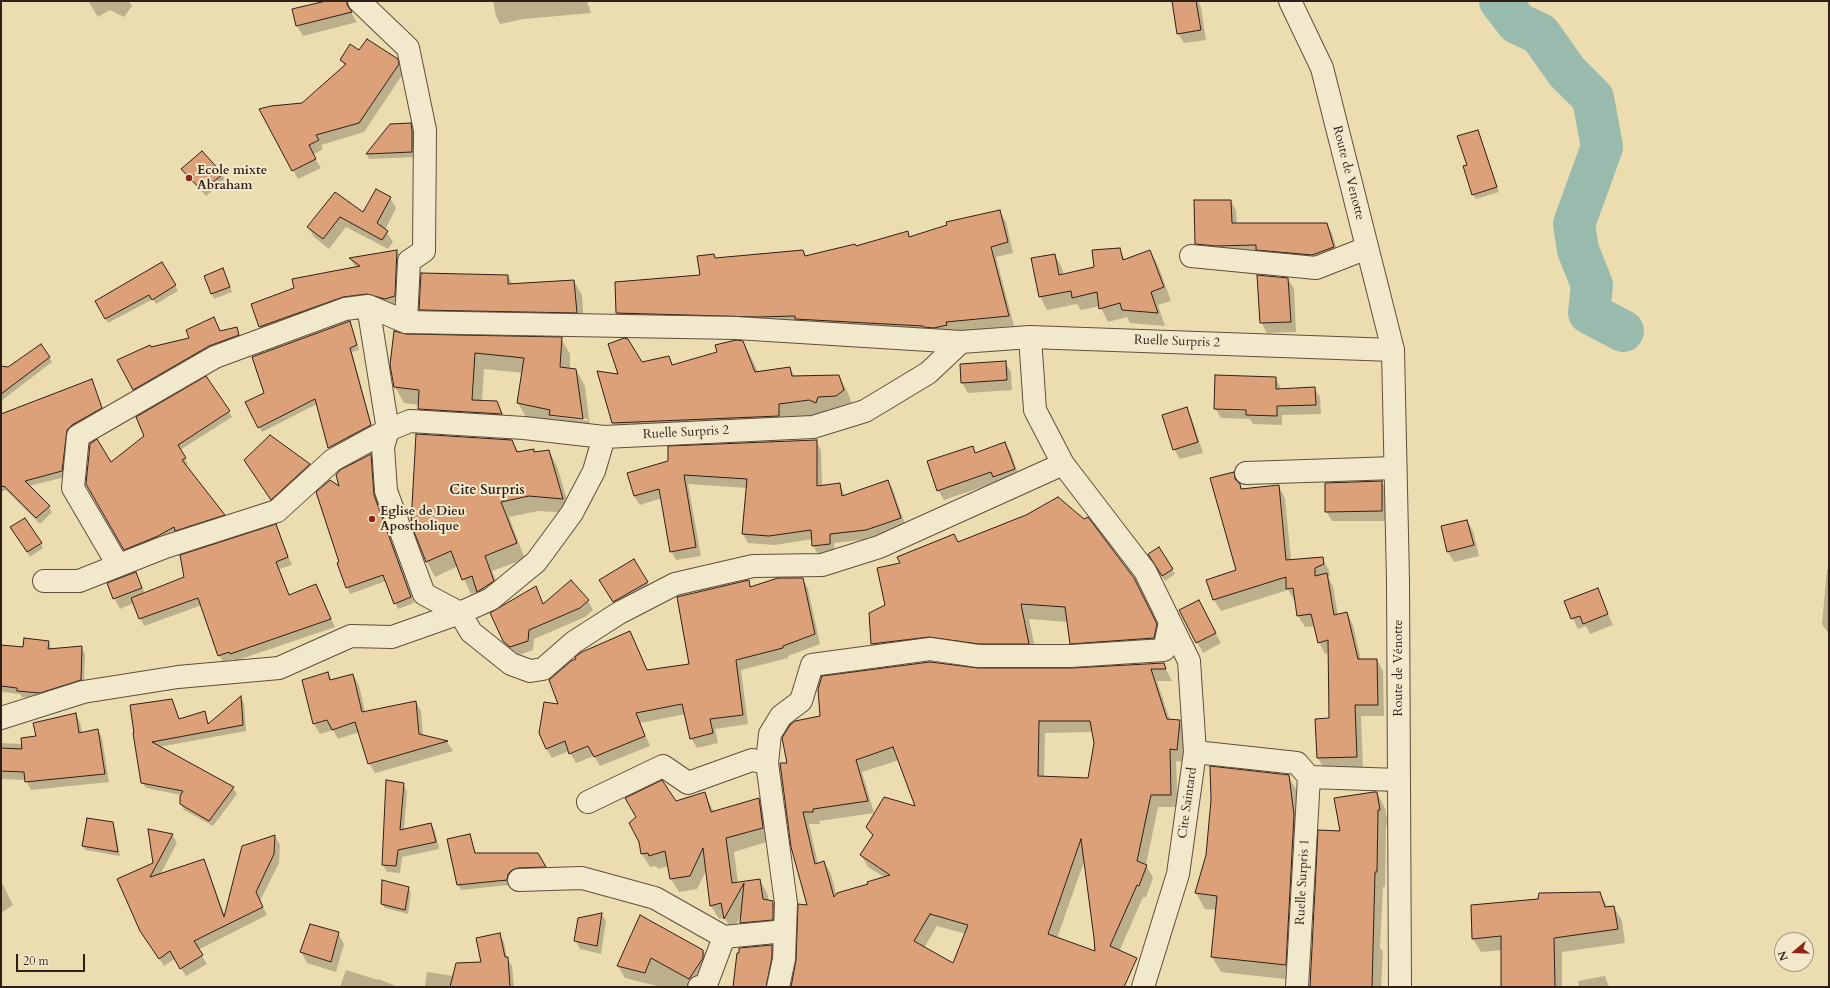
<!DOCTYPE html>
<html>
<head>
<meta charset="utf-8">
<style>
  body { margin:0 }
  #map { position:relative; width:1830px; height:988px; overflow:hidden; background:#ebddb0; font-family:Cardo,serif }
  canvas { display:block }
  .frame { position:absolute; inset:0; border:2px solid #301f18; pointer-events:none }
  .north { position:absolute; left:1774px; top:932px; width:40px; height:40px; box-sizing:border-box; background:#f2e9cc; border:1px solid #a49884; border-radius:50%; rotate:251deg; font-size:11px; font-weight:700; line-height:16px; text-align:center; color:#301f18 }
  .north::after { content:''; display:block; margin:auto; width:14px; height:18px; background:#8f2418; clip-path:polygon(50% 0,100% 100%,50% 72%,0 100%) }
  .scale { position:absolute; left:16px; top:954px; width:69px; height:18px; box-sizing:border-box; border:2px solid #301f18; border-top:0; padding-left:5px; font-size:12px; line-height:14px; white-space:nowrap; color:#301f18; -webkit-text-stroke:3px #f2e9cc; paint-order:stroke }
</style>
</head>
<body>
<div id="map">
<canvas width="1830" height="988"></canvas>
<div class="frame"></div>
<div class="north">N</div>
<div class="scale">20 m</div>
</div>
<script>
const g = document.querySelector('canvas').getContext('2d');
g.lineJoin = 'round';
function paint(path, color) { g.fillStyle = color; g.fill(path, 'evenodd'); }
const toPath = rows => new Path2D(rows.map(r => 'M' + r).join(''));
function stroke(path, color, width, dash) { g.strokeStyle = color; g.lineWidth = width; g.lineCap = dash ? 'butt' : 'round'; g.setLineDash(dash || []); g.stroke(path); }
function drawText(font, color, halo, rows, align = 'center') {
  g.font = font + ' Cardo,serif'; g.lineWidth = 4; g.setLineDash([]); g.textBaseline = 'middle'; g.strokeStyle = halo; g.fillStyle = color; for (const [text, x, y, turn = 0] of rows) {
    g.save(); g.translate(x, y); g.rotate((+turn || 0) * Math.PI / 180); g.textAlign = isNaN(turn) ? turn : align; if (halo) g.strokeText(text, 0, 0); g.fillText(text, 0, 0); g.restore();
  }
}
paint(toPath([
  [88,1,129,1,132,6,124,17,110,10,98,17],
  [330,1,350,1,353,7,352,14,357,22,303,36,297,26,293,10],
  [493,1,587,1,591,13,524,19,500,24,496,16],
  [1173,1,1198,1,1201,7,1206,40,1184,43,1178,33],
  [359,52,397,60,403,74,364,132,321,145,323,149,313,155,321,168,298,179,293,170,303,104,345,66,341,60],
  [410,124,415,137,415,157,369,159,367,154,390,125],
  [1478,131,1499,192,1476,199,1473,194,1468,166],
  [185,173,222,175,225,179,206,196],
  [336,193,363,214,390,198,396,208,385,230,393,242,388,249,346,227,329,249,314,237,308,227],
  [1231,201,1236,210,1237,224,1326,224,1332,233,1339,257,1263,259,1201,253,1196,244],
  [999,211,1006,222,1013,253,996,257,1014,326,952,332,623,324,617,313,616,283,701,276,714,255,716,259,802,251,806,257,856,247,907,232,910,238],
  [1119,249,1125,260,1150,251,1158,265,1171,301,1158,305,1165,326,1130,323,1127,317,1108,322,1100,306,1081,310,1077,304,1047,310,1040,296,1055,255,1062,268,1064,275,1095,268],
  [397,251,402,261,400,306,266,337,260,327,252,304,356,268,350,258],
  [161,263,178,291,156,304,153,299,108,323,96,301],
  [225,274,232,292,214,299,205,276],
  [508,276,513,285,574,281,582,295,584,326,428,323,420,310],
  [1288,279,1294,289,1296,332,1267,333,1261,322],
  [350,322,359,350,352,352,373,430,332,452,317,404,262,432,246,403,265,393],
  [236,328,241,340,136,394,134,390,151,349],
  [406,336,561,338,570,354,570,369,576,370,585,386,591,435,527,419,518,403,523,373,484,369,482,402,496,402,505,419,428,425,419,409,419,405,404,403,395,387],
  [551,414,588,419,588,421,551,416],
  [743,342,752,359,758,372,790,368,795,377,839,376,848,393,853,407,826,420,623,440,613,423,619,375,641,364,669,357,674,366,719,353],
  [49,357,52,362,1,401,1,367,8,368],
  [1005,362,1011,372,1012,390,968,393,962,383],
  [206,378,232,417,180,450,188,464,185,466,227,520,128,554,103,513,111,464,145,436],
  [1276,378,1281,389,1314,388,1320,397,1321,414,1282,415,1282,425,1253,424,1250,419,1221,418,1215,408],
  [1220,408,1251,409,1251,411,1220,410],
  [91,380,105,414,65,477,29,486,49,507,52,512,40,524,6,490,1,492,1,415],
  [1186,409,1192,419,1203,453,1180,459,1174,449],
  [270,436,309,465,312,470,274,504,248,465],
  [512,441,519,453,533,450,535,453,549,451,557,466,571,513,538,511,509,517,525,559,492,571,502,596,487,606,478,592,471,594,458,566,435,577,427,562,412,523],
  [816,441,821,450,822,486,840,485,845,496,888,481,893,490,906,527,871,539,834,543,835,553,819,555,813,546,813,539,775,545,748,543,743,534,747,488,688,484,701,556,676,560,671,551,662,498,640,505,634,496,628,474],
  [1005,443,1011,453,1020,480,997,482,944,500,938,490,972,447,976,453],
  [371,455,374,460,377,502,414,603,398,609,386,581,350,594,338,564,340,563],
  [1233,474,1242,490,1279,487,1285,498,1291,561,1322,559,1329,570,1330,576,1328,577,1333,586,1338,616,1347,613,1353,625,1361,660,1377,660,1383,671,1384,716,1361,716,1363,768,1324,769,1318,758,1316,720,1330,719,1329,653,1325,654,1319,642,1315,626,1305,627,1298,616,1296,600,1294,600,1288,590,1221,611,1214,600,1208,580,1238,570],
  [1382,482,1387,492,1388,521,1332,521,1326,511],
  [1467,521,1473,531,1479,556,1454,562,1448,552,1442,527],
  [276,526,292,565,279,569,290,596,320,593,335,627,235,661,233,659,223,662,219,655,202,605,144,626,134,603,120,609,114,598,135,573,145,593,185,578],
  [14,532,41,544,43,548,30,557],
  [958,543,1133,578,1165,640,1080,658,1071,643,1068,622,1029,619,1037,658,881,659,872,644,870,614,887,606,901,564],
  [1158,549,1175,574,1165,581,1149,555],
  [634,560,653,593,619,612,601,580],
  [1827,569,1829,570,1829,634,1822,624],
  [803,579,808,589,820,644,788,656,788,658,741,670,748,724,715,729,718,743,697,748,691,738,686,714,640,723,650,746,600,766,594,756,576,763,569,751,552,758,546,748,560,705,630,632,648,671,690,664,748,581,752,588],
  [571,581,588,601,593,610,585,617,534,639,533,650,516,656,509,650,504,641,535,587,544,605],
  [1597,589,1613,625,1590,634,1586,626,1578,629,1565,602],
  [1180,610,1204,611,1221,643,1203,653],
  [48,642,52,650,81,647,85,654,84,686,43,699,22,697,20,694,3,692,1,689,1,646,23,648],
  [1163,664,1172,681,1157,681,1170,720,1179,721,1186,733,1183,762,1176,761,1178,807,1158,807,1146,865,1153,878,1146,897,1143,897,1119,952,1115,987,792,987,809,906,788,764,821,717,978,670,1072,669],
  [1093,732,1095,743,1089,779,1044,778,1045,733],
  [899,760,917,807,867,827,873,837,861,855,868,867,884,877,870,885,836,894,831,874,824,862,818,864,809,824,820,824,819,821,874,813,862,772],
  [1085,859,1097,952,1057,938],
  [937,926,966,934,953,964,924,948],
  [327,673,332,680,353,675,359,685,365,712,416,702,421,711,423,736,447,742,453,751,375,773,369,763,359,732,338,739,333,730,320,734,314,724],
  [241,698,244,703,246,731,159,747,233,788,237,794,213,826,184,810,181,804,181,795,146,788,142,782,134,734,171,701,179,720,204,712,209,724],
  [76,714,80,723,82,733,98,730,102,738,109,782,31,790,26,780,1,779,1,743,22,744,37,737],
  [1288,776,1297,791,1303,831,1294,980,1221,972,1212,957,1216,910,1205,909,1196,893,1207,855],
  [403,784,407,791,404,830,431,824,435,831,439,849,402,857,400,873,387,872,383,865],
  [704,793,714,812,759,799,766,813,770,841,734,852,738,883,760,880,767,893,769,901,772,901,780,915,780,933,749,936,741,923,742,914,732,932,725,918,719,919,711,906,707,869,697,889,679,892,671,879,669,866,658,869,656,866,650,867,642,854,640,842,676,802],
  [1377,793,1385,808,1388,825,1386,825,1385,887,1383,887,1380,948,1383,952,1381,987,1311,987,1341,832],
  [112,823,115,828,120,856,85,850,83,846],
  [172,834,177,843,160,875,203,860,208,869,225,917,275,836,280,845,279,863,260,901,267,915,198,950,207,964,186,976,175,959,164,966,141,931,118,879,154,864],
  [469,835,476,854,538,854,548,871,510,880,509,885,461,890,458,885,448,840],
  [1,881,13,905,1,913],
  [408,888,411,893,408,914,385,908,382,904],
  [1600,893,1608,908,1614,907,1622,921,1625,943,1562,952,1562,987,1506,987,1502,950,1481,952,1473,939],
  [601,914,606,921,601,954,580,949,576,941],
  [640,917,704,952,711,964,699,987,661,987,625,978,618,966],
  [311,925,338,933,344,944,336,972,307,963,301,952],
  [499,934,504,942,507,958,512,966,514,987,425,987,427,972,453,976,482,963],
  [771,946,778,958,775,987,734,987],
  [346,970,378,980,379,979,398,987,340,987],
  [1605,976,1609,987,1579,987,1578,981]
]), '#0003');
stroke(toPath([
  [1500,1,1517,23,1540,34,1567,72,1593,98,1602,147,1574,224,1578,250,1592,285,1589,313,1623,331]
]), '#98bbae', 42);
const building = toPath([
  [326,1,347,1,347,5,352,12,296,26,292,9,326,1],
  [1172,1,1196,1,1201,30,1177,34,1172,1],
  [367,39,398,59,399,64,359,123,316,135,319,140,309,145,316,159,292,171,259,109,271,106,302,103,346,64,340,60,350,44,359,50,367,39],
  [411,123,412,131,412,152,366,154,390,124,411,123],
  [1478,130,1497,187,1472,195,1463,166,1467,165,1457,136,1478,130],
  [202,151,223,174,202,191,181,169,202,151],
  [376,189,391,197,377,223,388,231,382,240,340,217,323,239,307,227,335,192,363,212,376,189],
  [1194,200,1231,200,1232,223,1327,223,1334,247,1312,255,1256,250,1256,245,1216,246,1195,244,1194,200],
  [1000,210,1008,242,991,247,1009,316,946,322,947,325,934,328,923,327,923,326,795,319,795,316,757,317,616,313,615,282,700,275,697,256,714,254,715,258,803,250,805,256,855,244,856,246,908,231,909,237,947,225,946,222,1000,210],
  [1120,248,1123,260,1150,250,1164,287,1151,292,1158,313,1122,310,1120,303,1099,309,1097,292,1072,298,1071,291,1039,297,1031,258,1055,254,1059,275,1094,267,1092,250,1120,248],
  [397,250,395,296,385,299,367,294,343,297,259,327,251,304,294,288,292,279,360,266,349,258,397,250],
  [162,262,176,285,152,300,149,295,105,319,95,301,162,262],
  [223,268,230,287,211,294,204,276,223,268],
  [421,273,508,275,508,284,574,280,577,313,419,310,421,273],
  [1257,275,1288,278,1291,322,1260,323,1257,275],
  [214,317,220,331,237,327,239,335,209,346,133,390,117,360,150,345,151,347,189,338,186,330,214,317],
  [350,321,357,345,350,348,371,425,328,448,315,399,258,428,245,402,264,393,252,357,350,321],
  [394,331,406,334,562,337,560,367,576,369,583,419,549,415,550,410,517,403,524,358,475,353,472,400,497,401,502,414,418,409,419,390,394,387,390,365,394,331],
  [624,338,628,339,642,362,669,356,672,365,717,352,715,345,736,340,743,341,755,372,790,367,792,376,839,375,844,390,836,396,818,397,816,403,809,400,779,404,779,416,612,423,597,371,618,374,608,344,624,338],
  [41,344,50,357,1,394,1,366,8,367,41,344],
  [1006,361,1007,380,961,383,960,364,1006,361],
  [1215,375,1276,377,1276,389,1315,387,1316,405,1277,406,1277,416,1246,415,1246,410,1214,409,1215,375],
  [206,376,230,411,178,445,186,458,182,460,225,515,175,531,174,527,158,536,124,550,86,484,90,444,97,439,111,462,144,436,136,417,206,376],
  [92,379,102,408,72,425,67,430,62,471,25,481,50,506,36,518,4,486,1,487,1,414,92,379],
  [1187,407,1198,442,1173,450,1162,415,1187,407],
  [416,434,512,440,517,452,534,449,534,452,549,450,563,499,529,496,501,502,517,543,485,556,494,581,477,592,472,576,462,580,451,551,426,562,411,524,416,434],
  [270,435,310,464,271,500,244,460,270,435],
  [817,440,817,486,840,483,842,496,888,480,901,518,866,530,830,534,830,544,812,546,811,530,769,536,742,534,747,479,684,475,696,547,670,552,659,489,634,496,627,473,668,461,668,446,817,440],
  [1005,442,1015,469,993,477,991,472,937,491,927,461,973,446,975,453,1005,442],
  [371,454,374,495,411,597,394,604,383,575,346,588,337,563,339,562,316,492,330,480,339,486,336,475,340,470,371,454],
  [1234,472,1235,479,1240,484,1241,489,1279,485,1286,560,1323,557,1324,564,1315,568,1315,576,1327,573,1334,615,1347,612,1358,659,1377,659,1378,705,1355,705,1357,757,1317,758,1315,719,1329,718,1328,640,1318,643,1311,614,1297,616,1293,588,1286,589,1286,577,1213,600,1206,580,1236,570,1210,478,1234,472],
  [1382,481,1382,511,1325,512,1325,483,1382,481],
  [1058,497,1084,519,1088,517,1134,578,1157,624,1154,638,1070,644,1065,607,1021,604,1029,644,979,644,929,637,871,644,869,613,885,605,877,568,900,563,897,557,954,534,958,542,1026,515,1058,497],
  [25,518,42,543,27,552,10,527,25,518],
  [1467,520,1474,545,1447,552,1441,526,1467,520],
  [276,524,288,557,276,562,289,595,316,584,331,619,230,654,229,652,218,656,198,598,139,619,131,598,184,577,180,555,276,524],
  [1159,547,1173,569,1162,576,1148,554,1159,547],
  [634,559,648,582,613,602,599,580,634,559],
  [136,572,142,588,113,599,107,583,136,572],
  [778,578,803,578,815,634,783,646,783,648,736,660,743,715,710,719,713,733,690,739,682,704,636,713,645,736,594,757,588,746,569,754,565,741,546,749,539,733,544,702,558,704,549,680,571,661,576,659,575,657,582,652,630,631,647,670,689,664,677,597,749,580,750,587,778,578],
  [571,580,589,600,580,608,529,630,528,641,510,647,503,641,490,613,536,586,543,604,571,580],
  [1598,588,1608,614,1583,624,1580,616,1571,619,1564,601,1598,588],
  [1199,600,1216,633,1196,643,1179,610,1199,600],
  [24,638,49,641,48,649,82,646,81,680,40,693,17,691,17,688,1,686,1,645,23,647,24,638],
  [930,662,978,668,1072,668,1164,663,1166,669,1151,669,1167,719,1180,720,1177,750,1170,749,1171,795,1151,795,1137,861,1147,865,1139,886,1137,885,1110,946,1137,958,1124,987,791,987,796,960,798,904,807,905,791,847,780,763,787,763,782,738,790,725,795,721,820,716,818,689,822,676,930,662],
  [1039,721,1090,721,1094,743,1088,778,1038,776,1039,721],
  [893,747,915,806,884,797,866,827,873,835,860,855,890,875,867,882,868,884,837,893,834,897,824,861,815,864,803,812,813,812,813,809,868,801,856,760,893,747],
  [1081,839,1094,938,1095,951,1048,934,1081,839],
  [930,914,968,925,953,963,914,941,930,914],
  [328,672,330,680,353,674,362,712,416,701,419,734,448,741,368,764,355,722,332,730,327,720,313,724,302,680,328,672],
  [241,696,243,725,152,742,234,787,209,821,180,804,180,796,183,791,141,783,133,733,134,733,130,705,172,699,179,719,205,711,208,724,241,696],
  [76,713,79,733,98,729,105,774,25,782,24,772,1,771,1,748,22,749,21,738,36,736,33,723,76,713],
  [1210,766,1289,775,1294,815,1286,965,1211,957,1217,896,1195,893,1206,855,1211,800,1210,766],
  [386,780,404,783,400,830,431,823,436,842,398,850,396,866,382,865,386,780],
  [662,780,676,801,705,792,711,812,759,798,763,828,726,838,732,883,760,879,763,899,773,901,773,920,740,923,744,883,724,919,721,903,710,906,703,848,690,876,670,879,665,851,649,856,648,853,641,854,639,842,629,823,636,817,625,798,662,780],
  [1374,792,1377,792,1380,810,1378,810,1377,872,1375,872,1372,987,1310,987,1318,830,1340,831,1334,798,1374,792],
  [87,818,113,822,118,852,82,846,87,818],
  [148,829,173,834,150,877,204,859,224,917,242,846,275,835,274,854,256,892,263,907,194,941,203,955,180,969,170,951,159,959,140,931,117,879,153,863,148,829],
  [470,834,475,853,538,853,546,867,518,868,512,870,508,874,507,880,457,885,447,839,470,834],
  [382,880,409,887,405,910,381,904,382,880],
  [1600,892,1605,907,1614,906,1618,929,1554,938,1555,987,1501,987,1501,936,1472,939,1471,905,1538,899,1539,893,1600,892],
  [602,913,597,946,574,941,578,918,602,913],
  [640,915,703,950,703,958,689,979,651,958,645,973,617,966,640,915],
  [310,924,339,932,331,962,300,952,310,924],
  [500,933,505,957,508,957,510,987,450,987,456,963,481,962,476,938,500,933],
  [772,945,772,957,766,987,733,987,737,953,739,953,739,948,772,945]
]);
paint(building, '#dda179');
stroke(building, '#301f18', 1);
const minor = toPath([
  [359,1,408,48,425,130,424,251,409,261,406,322],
  [1191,256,1316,268,1367,248],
  [368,306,388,430,383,447,386,491,424,594,460,613,471,632,511,664,530,671,543,669,574,642,619,613,675,584,753,566,822,565,879,547,1063,464],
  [1030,337,1035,410,1063,464,1145,571,1189,661,1195,752],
  [1246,473,1395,468],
  [118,565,73,488,78,436,215,357,345,309,368,306,406,322,736,328,961,342,1030,337,1393,350],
  [44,581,79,581,165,547,277,511,333,460,388,430,410,421,524,428,604,437,813,427,865,411,928,373,961,342],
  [1,718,83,692,178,677,279,668,351,636,392,637,460,613,491,599,536,562,572,513,594,471,604,437],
  [588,802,663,766,688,783,752,760,767,763],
  [519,880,582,878,655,898,724,937,785,931],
  [699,987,706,985,724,937],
  [778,987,784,959,786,903,767,763,770,734,781,716,801,701,812,665,930,649,978,656,1071,656,1164,650,1170,622],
  [1143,987,1178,874,1195,752,1297,763,1309,777,1399,780],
  [1297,987,1309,777]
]);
const tertiary = toPath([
  [1290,1,1322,68,1393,350,1398,581,1400,987]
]);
stroke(minor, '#5f4e3e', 24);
stroke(tertiary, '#5f4e3e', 24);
stroke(minor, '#f2e9cc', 22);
stroke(tertiary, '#f2e9cc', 22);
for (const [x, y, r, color] of [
  [189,178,4,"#8f2418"],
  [372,519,4,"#8f2418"]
]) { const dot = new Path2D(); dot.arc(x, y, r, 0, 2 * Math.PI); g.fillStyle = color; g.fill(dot); stroke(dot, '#f2e9cc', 1.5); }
drawText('bold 13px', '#301f18', '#f2e9cc', [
  ["Ecole mixte",197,171],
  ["Abraham",197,186],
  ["Eglise de Dieu",380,512],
  ["Apostholique",380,527]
], 'left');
drawText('13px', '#301f18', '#f2e9cc', [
  ["Route de Venotte",1348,173,76],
  ["Ruelle Surpris 2",1177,342,2],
  ["Ruelle Surpris 2",686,433,-3],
  ["Route de Vénotte",1399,668,-90],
  ["Cite Saintard",1188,803,-82],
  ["Ruelle Surpris 1",1303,882,-87]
]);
drawText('bold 14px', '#301f18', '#f2e9cc', [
  ["Cite Surpris",487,491]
]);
</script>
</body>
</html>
